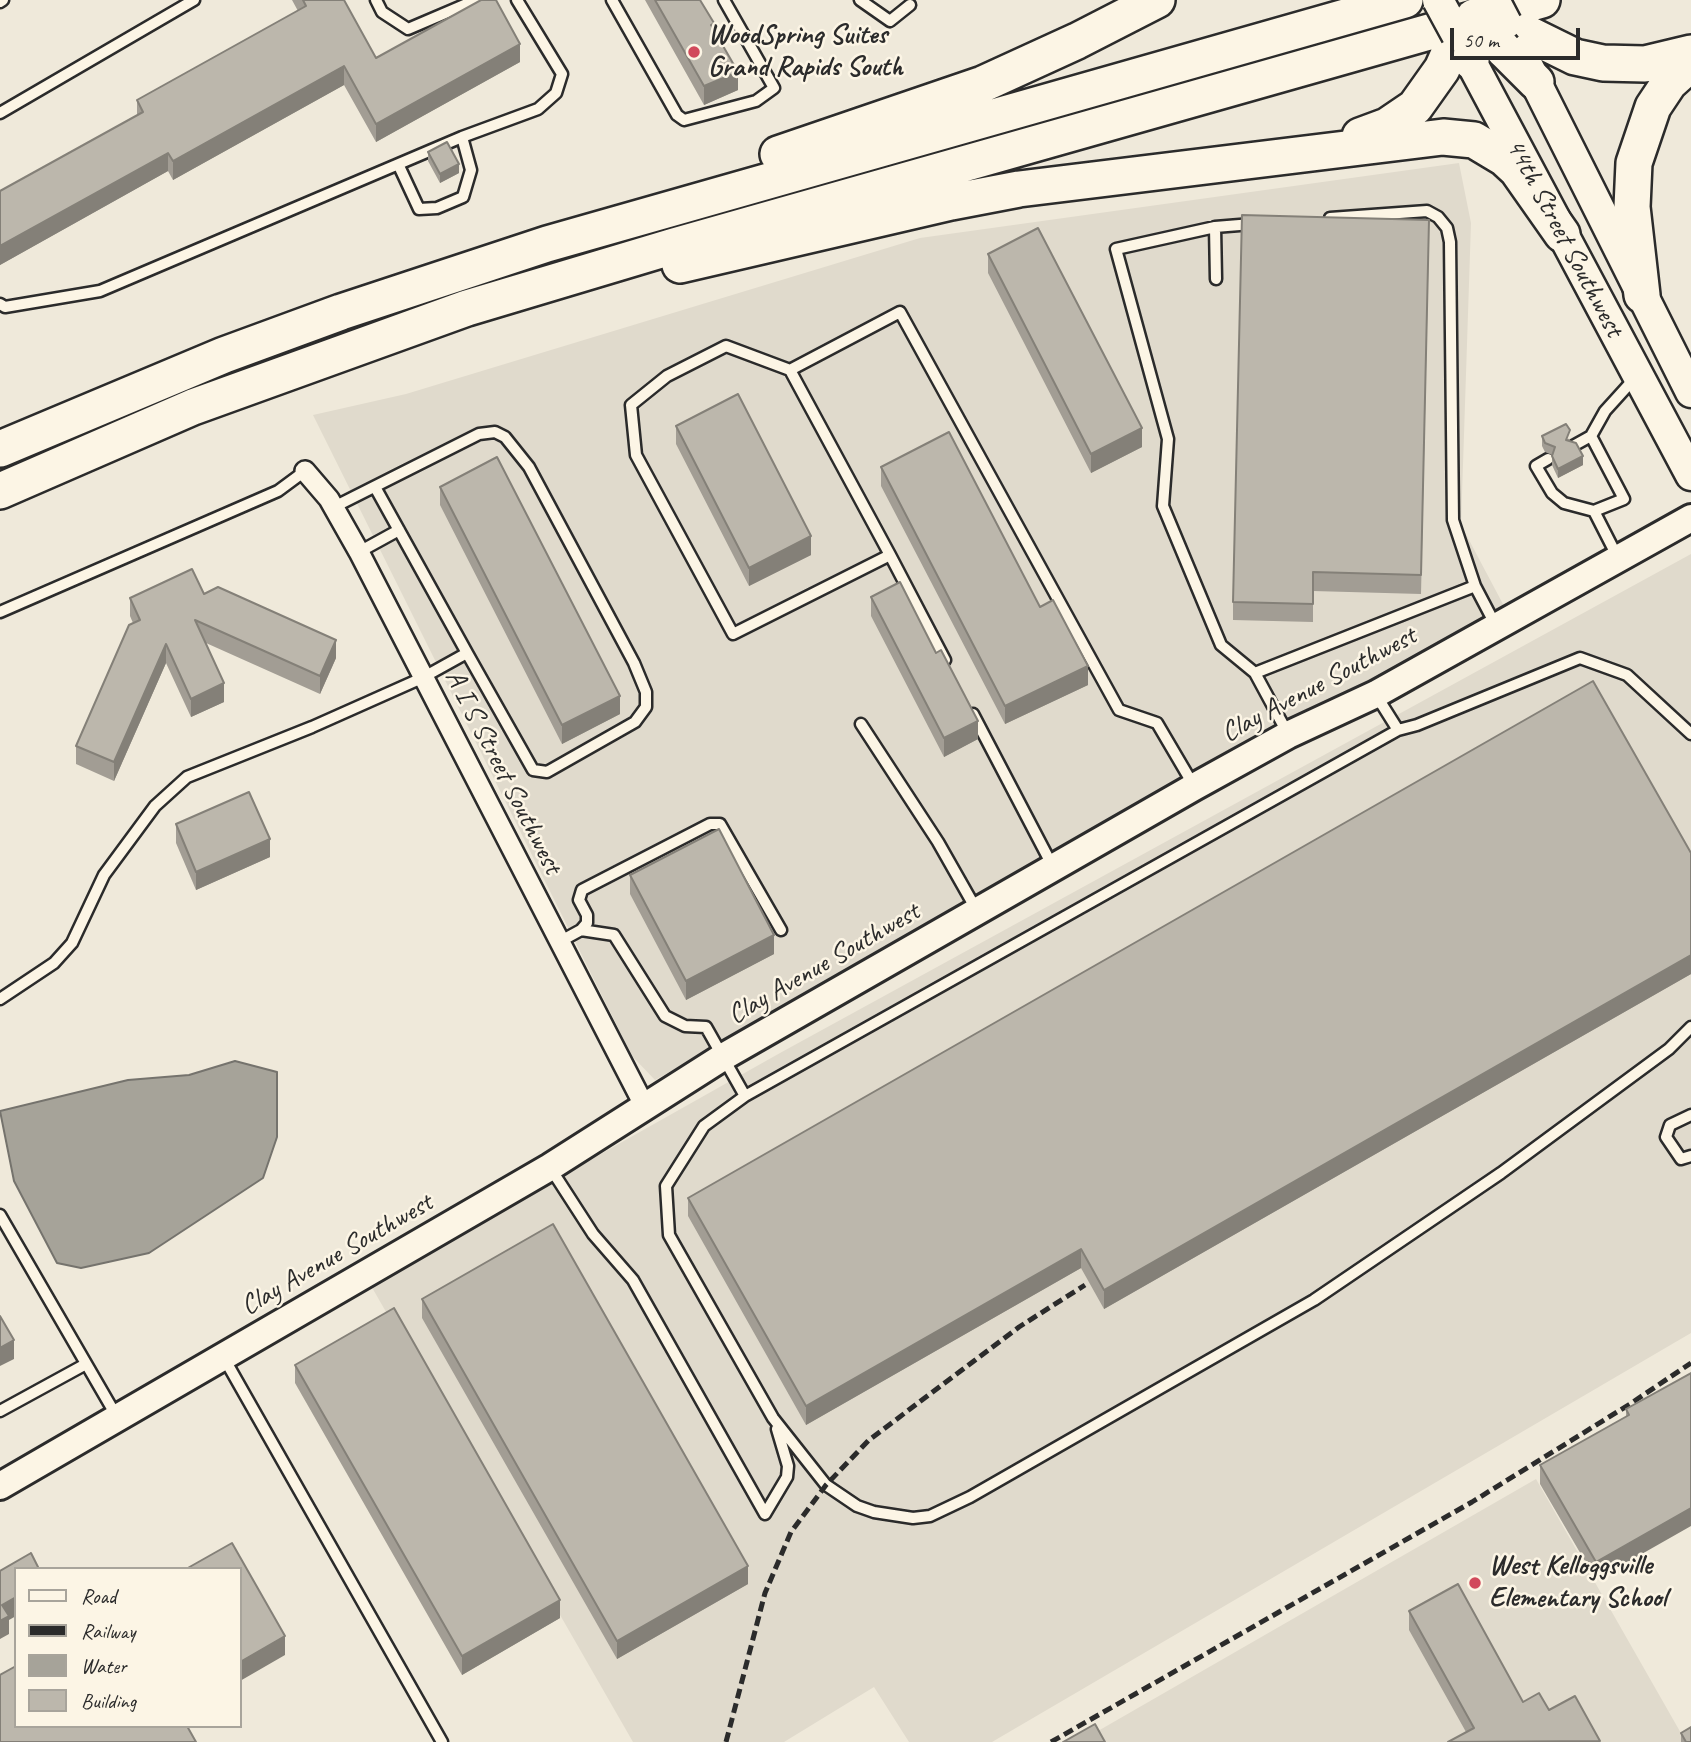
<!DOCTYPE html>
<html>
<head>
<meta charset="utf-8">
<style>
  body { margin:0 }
  #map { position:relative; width:1691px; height:1742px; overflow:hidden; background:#efe9da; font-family:Caveat,sans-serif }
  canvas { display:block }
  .legend { position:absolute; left:14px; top:1567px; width:228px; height:161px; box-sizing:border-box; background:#fcf5e5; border:2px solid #a8a49b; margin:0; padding:9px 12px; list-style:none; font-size:21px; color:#2b2b2b }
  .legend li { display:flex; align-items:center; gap:14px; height:35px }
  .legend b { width:35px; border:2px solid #a8a49b }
  .scale { position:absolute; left:1450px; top:28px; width:130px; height:32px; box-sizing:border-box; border:4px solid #2b2b2b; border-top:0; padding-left:9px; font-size:21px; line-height:24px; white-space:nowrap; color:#2b2b2b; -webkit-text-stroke:5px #fcf5e5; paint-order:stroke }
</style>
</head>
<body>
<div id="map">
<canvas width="1691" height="1742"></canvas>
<ul class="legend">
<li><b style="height:9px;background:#fcf5e5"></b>Road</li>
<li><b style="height:9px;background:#2b2b2b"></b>Railway</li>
<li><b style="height:19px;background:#a6a399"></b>Water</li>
<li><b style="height:19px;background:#bcb7ac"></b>Building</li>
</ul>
<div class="scale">50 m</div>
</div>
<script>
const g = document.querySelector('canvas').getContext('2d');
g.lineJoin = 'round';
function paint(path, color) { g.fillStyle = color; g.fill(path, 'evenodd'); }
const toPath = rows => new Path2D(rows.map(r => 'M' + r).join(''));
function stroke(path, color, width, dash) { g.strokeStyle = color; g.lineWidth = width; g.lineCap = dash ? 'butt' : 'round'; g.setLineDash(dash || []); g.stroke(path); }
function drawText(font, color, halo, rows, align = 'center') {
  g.font = font + ' Caveat,sans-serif'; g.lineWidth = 5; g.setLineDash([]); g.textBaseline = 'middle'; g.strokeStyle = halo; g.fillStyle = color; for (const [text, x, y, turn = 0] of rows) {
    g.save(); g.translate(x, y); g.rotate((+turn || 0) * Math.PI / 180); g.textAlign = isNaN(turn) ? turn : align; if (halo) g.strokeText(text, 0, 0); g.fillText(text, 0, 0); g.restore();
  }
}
paint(toPath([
  [1459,163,1471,223,1461,525,1504,606,655,1080,632,1056,313,415,406,394,920,238],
  [1691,554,1691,1333,992,1742,909,1742,874,1687,784,1742,633,1742,370,1284,780,1053],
  [1536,1479,1686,1742,1096,1742,1091,1735]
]), '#e0dacc');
const water = toPath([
  [235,1061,277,1072,277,1137,263,1178,149,1253,81,1268,57,1263,14,1181,0,1111,128,1080,189,1075,235,1061]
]);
paint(water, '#a6a399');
stroke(water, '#75736d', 2);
const lane = toPath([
  [376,0,382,12,408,29,476,0],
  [612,0,677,115,684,120,756,101,774,88,724,0],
  [860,0,890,21,910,5],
  [0,2,3,0],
  [0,113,194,0],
  [399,166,419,209,437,208,463,197,471,170,462,137],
  [1330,218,1427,211,1438,217,1447,228,1450,242,1453,520,1475,586,1496,626],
  [1252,224,1215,227,1116,249,1168,439,1163,506,1221,645,1255,673,1288,734],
  [1215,227,1216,279],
  [0,304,5,307,100,291,462,137,538,109,556,93,562,74,517,0],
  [790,370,900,312,1119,710,1157,723,1194,786],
  [1573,446,1591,436],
  [1548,459,1536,466,1552,493,1564,503,1594,511,1624,499,1591,436,1605,411,1634,379],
  [375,487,467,653],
  [1594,511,1618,558],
  [359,552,399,530],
  [890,555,733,634,636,455,631,405,667,376,726,346,790,370,890,555,945,660],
  [0,612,278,491,305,471],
  [1255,673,1475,586],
  [1376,695,1398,730,1417,725,1580,658,1627,675,1691,734],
  [973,714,1052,865],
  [861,724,938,842,976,909],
  [581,930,587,923,587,915,579,900,582,890,710,824,720,824,781,930],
  [559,942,581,930,614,935,665,1016,685,1026,706,1027,745,1096,1398,730],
  [0,999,54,963,72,943,104,875,155,806,187,777,312,727,422,678,467,653,533,770,547,772,635,722,646,707,646,692,634,663,529,467,505,437,495,432,479,434,334,507],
  [745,1096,704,1126,666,1186,669,1235,773,1418,826,1485,857,1506,874,1512,913,1518,930,1516,970,1497,1314,1300,1501,1173,1669,1049,1691,1027],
  [1691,1115,1670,1125,1666,1137,1681,1159,1691,1156],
  [551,1169,593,1234,633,1280,765,1514,787,1477,788,1466,777,1429],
  [0,1215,117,1417],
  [224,1358,442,1742],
  [0,1411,86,1364]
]);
const street = toPath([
  [305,471,329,499,359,552,644,1105]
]);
const secondary = toPath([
  [0,1486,550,1167,723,1057,1194,787,1288,735,1376,694,1691,518]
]);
const primary = toPath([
  [1460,41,1691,475],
  [1525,61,1691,392]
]);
const highway = toPath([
  [1506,23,1575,57,1603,63,1645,64,1691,53],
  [1504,50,1536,82],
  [1360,136,1387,126,1415,107,1442,69,1457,35],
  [778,154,983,84,1077,41,1157,0],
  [680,265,951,202,1019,189,1443,137,1474,140,1504,158,1517,170,1562,234],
  [1642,295,1632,207,1634,163,1653,107,1669,83,1691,63],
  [0,449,224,355,341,312,547,244,1405,0],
  [0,491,193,407,467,308,674,246,1542,0]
]);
stroke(lane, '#2b2b2b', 15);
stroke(street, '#2b2b2b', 24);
stroke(secondary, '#2b2b2b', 32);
stroke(primary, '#2b2b2b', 35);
stroke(highway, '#2b2b2b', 40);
stroke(lane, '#fcf5e5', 10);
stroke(street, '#fcf5e5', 19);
stroke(secondary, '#fcf5e5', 26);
stroke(primary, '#fcf5e5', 30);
stroke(highway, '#fcf5e5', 35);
stroke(toPath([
  [726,1742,765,1593,791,1532,826,1485,869,1440,1019,1327,1085,1285],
  [1051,1742,1472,1502,1630,1404,1691,1363]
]), '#2b2b2b', 5, [10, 5]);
const primaryBridge = toPath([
  [1438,0,1457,35],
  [1494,0,1506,23]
]);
const highwayBridge = toPath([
  [1474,17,1504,50],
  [1471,61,1474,17]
]);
stroke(primaryBridge, '#2b2b2b', 35, []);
stroke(highwayBridge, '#2b2b2b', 40, []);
stroke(primaryBridge, '#fcf5e5', 30);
stroke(highwayBridge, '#fcf5e5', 35);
paint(toPath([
  [292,0,344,0,376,58,520,62,376,142,344,85,173,180,168,171,0,265,0,191,137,115,137,100,298,11],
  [645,0,700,0,714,30,738,90,704,105],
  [428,152,459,173,440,183,428,161],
  [1429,238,1421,594,1313,591,1313,622,1233,620,1233,602],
  [988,254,1142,447,1091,473,988,273],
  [676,426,811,555,749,586,676,444],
  [1542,436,1570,439,1569,441,1583,465,1558,478,1552,465,1552,455,1545,452,1542,446],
  [881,467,1040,607,1088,685,1005,724,881,486],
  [440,487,620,714,562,744,440,505],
  [204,594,336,658,320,694,206,643,224,702,191,717,166,663,114,781,76,764,76,746,133,623,130,616,130,598],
  [871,597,936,653,978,739,944,757,871,616],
  [176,824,270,857,196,890,176,843],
  [1691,853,1691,974,1104,1309,1081,1268,806,1425,688,1216,688,1198],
  [630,875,774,954,686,1000,630,894],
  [422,1299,748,1584,617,1659,422,1318],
  [295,1365,560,1618,462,1675,295,1383],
  [1691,1373,1596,1580,1540,1484,1540,1465,1626,1417,1626,1409],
  [1409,1611,1523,1702,1600,1742,1466,1732,1409,1630],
  [1681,1733,1691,1742,1681,1742]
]), '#a29d94');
paint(toPath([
  [520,44,520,62,376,142,376,124],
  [344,66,344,85,173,180,173,161],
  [738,72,738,90,704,105,704,86],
  [168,153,168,171,0,265,0,246],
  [459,164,459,173,440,183,440,174],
  [1142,428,1142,447,1091,473,1091,454],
  [1583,456,1583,465,1558,478,1558,469],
  [811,536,811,555,749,586,749,568],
  [336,640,336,658,320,694,320,676],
  [166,644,166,663,114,781,114,762],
  [1088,666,1088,685,1005,724,1005,706],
  [224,683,224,702,191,717,191,699],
  [620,696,620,714,562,744,562,725],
  [978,721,978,739,944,757,944,738],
  [270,839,270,857,196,890,196,872],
  [774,935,774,954,686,1000,686,981],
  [1691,955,1691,974,1104,1309,1104,1290],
  [1081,1249,1081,1268,806,1425,806,1406],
  [14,1340,14,1359,0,1366,0,1348],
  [1691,1508,1691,1526,1596,1580,1596,1562],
  [748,1566,748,1584,617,1659,617,1641],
  [16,1597,16,1616,9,1620,9,1634,0,1639,0,1621,2,1605],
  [560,1600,560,1618,462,1675,462,1656],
  [285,1636,285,1655,240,1681,240,1662]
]), '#848078');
const building = toPath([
  [303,0,344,0,376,58,481,0,496,0,520,44,376,124,344,66,173,161,168,153,0,246,0,191,143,112,137,100,306,6,303,0],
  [655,0,700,0,714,23,711,25,738,72,704,86,655,0],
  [447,142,459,164,440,174,428,152,447,142],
  [1242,215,1429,220,1421,575,1313,572,1313,604,1233,602,1242,215],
  [1038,228,1142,428,1091,454,988,254,1038,228],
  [738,394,811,536,749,568,676,426,738,394],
  [1566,424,1570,430,1566,440,1576,443,1583,456,1558,469,1552,456,1555,447,1545,443,1542,436,1566,424],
  [949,432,1040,607,1053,600,1088,666,1005,706,881,467,949,432],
  [497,457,620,696,562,725,440,487,497,457],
  [192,569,204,594,218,587,336,640,320,676,195,620,224,683,191,699,166,644,114,762,76,746,129,625,140,620,130,598,192,569],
  [900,582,936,653,941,650,978,721,944,738,871,597,900,582],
  [1593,681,1691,853,1691,955,1104,1290,1081,1249,806,1406,688,1198,1593,681],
  [249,792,270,839,196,872,176,824,249,792],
  [719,829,774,935,686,981,630,875,719,829],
  [553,1224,748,1566,617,1641,422,1299,553,1224],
  [394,1308,560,1600,462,1656,295,1365,394,1308],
  [0,1316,14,1340,0,1348,0,1316],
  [1691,1373,1691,1508,1596,1562,1540,1465,1629,1415,1626,1409,1691,1373],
  [232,1543,285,1636,240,1662,240,1569,186,1569,232,1543],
  [31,1553,39,1569,16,1569,16,1597,2,1605,9,1616,0,1621,0,1571,31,1553],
  [1458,1584,1523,1702,1539,1693,1549,1710,1575,1696,1600,1741,1448,1742,1474,1728,1409,1611,1458,1584],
  [16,1666,16,1726,187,1726,196,1742,0,1742,0,1675,16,1666],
  [1095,1724,1105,1742,1063,1742,1095,1724],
  [1691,1727,1691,1742,1686,1742,1681,1733,1691,1727]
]);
paint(building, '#bcb7ac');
stroke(building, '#848078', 2);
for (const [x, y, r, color] of [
  [694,52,7,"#d1495b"],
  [1475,1583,7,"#d1495b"]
]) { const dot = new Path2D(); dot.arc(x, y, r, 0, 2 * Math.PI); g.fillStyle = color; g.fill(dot); stroke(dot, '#fcf5e5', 2.5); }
drawText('bold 28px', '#2b2b2b', '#fcf5e5', [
  ["WoodSpring Suites",708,36],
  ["Grand Rapids South",708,68],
  ["West Kelloggsville",1489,1567],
  ["Elementary School",1489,1599]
], 'left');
drawText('28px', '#2b2b2b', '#fcf5e5', [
  ["44th Street Southwest",1564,238,62],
  ["Clay Avenue Southwest",1319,685,-28],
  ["A I S Street Southwest",503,772,63],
  ["Clay Avenue Southwest",824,964,-30],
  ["Clay Avenue Southwest",337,1255,-30]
]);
</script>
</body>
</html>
